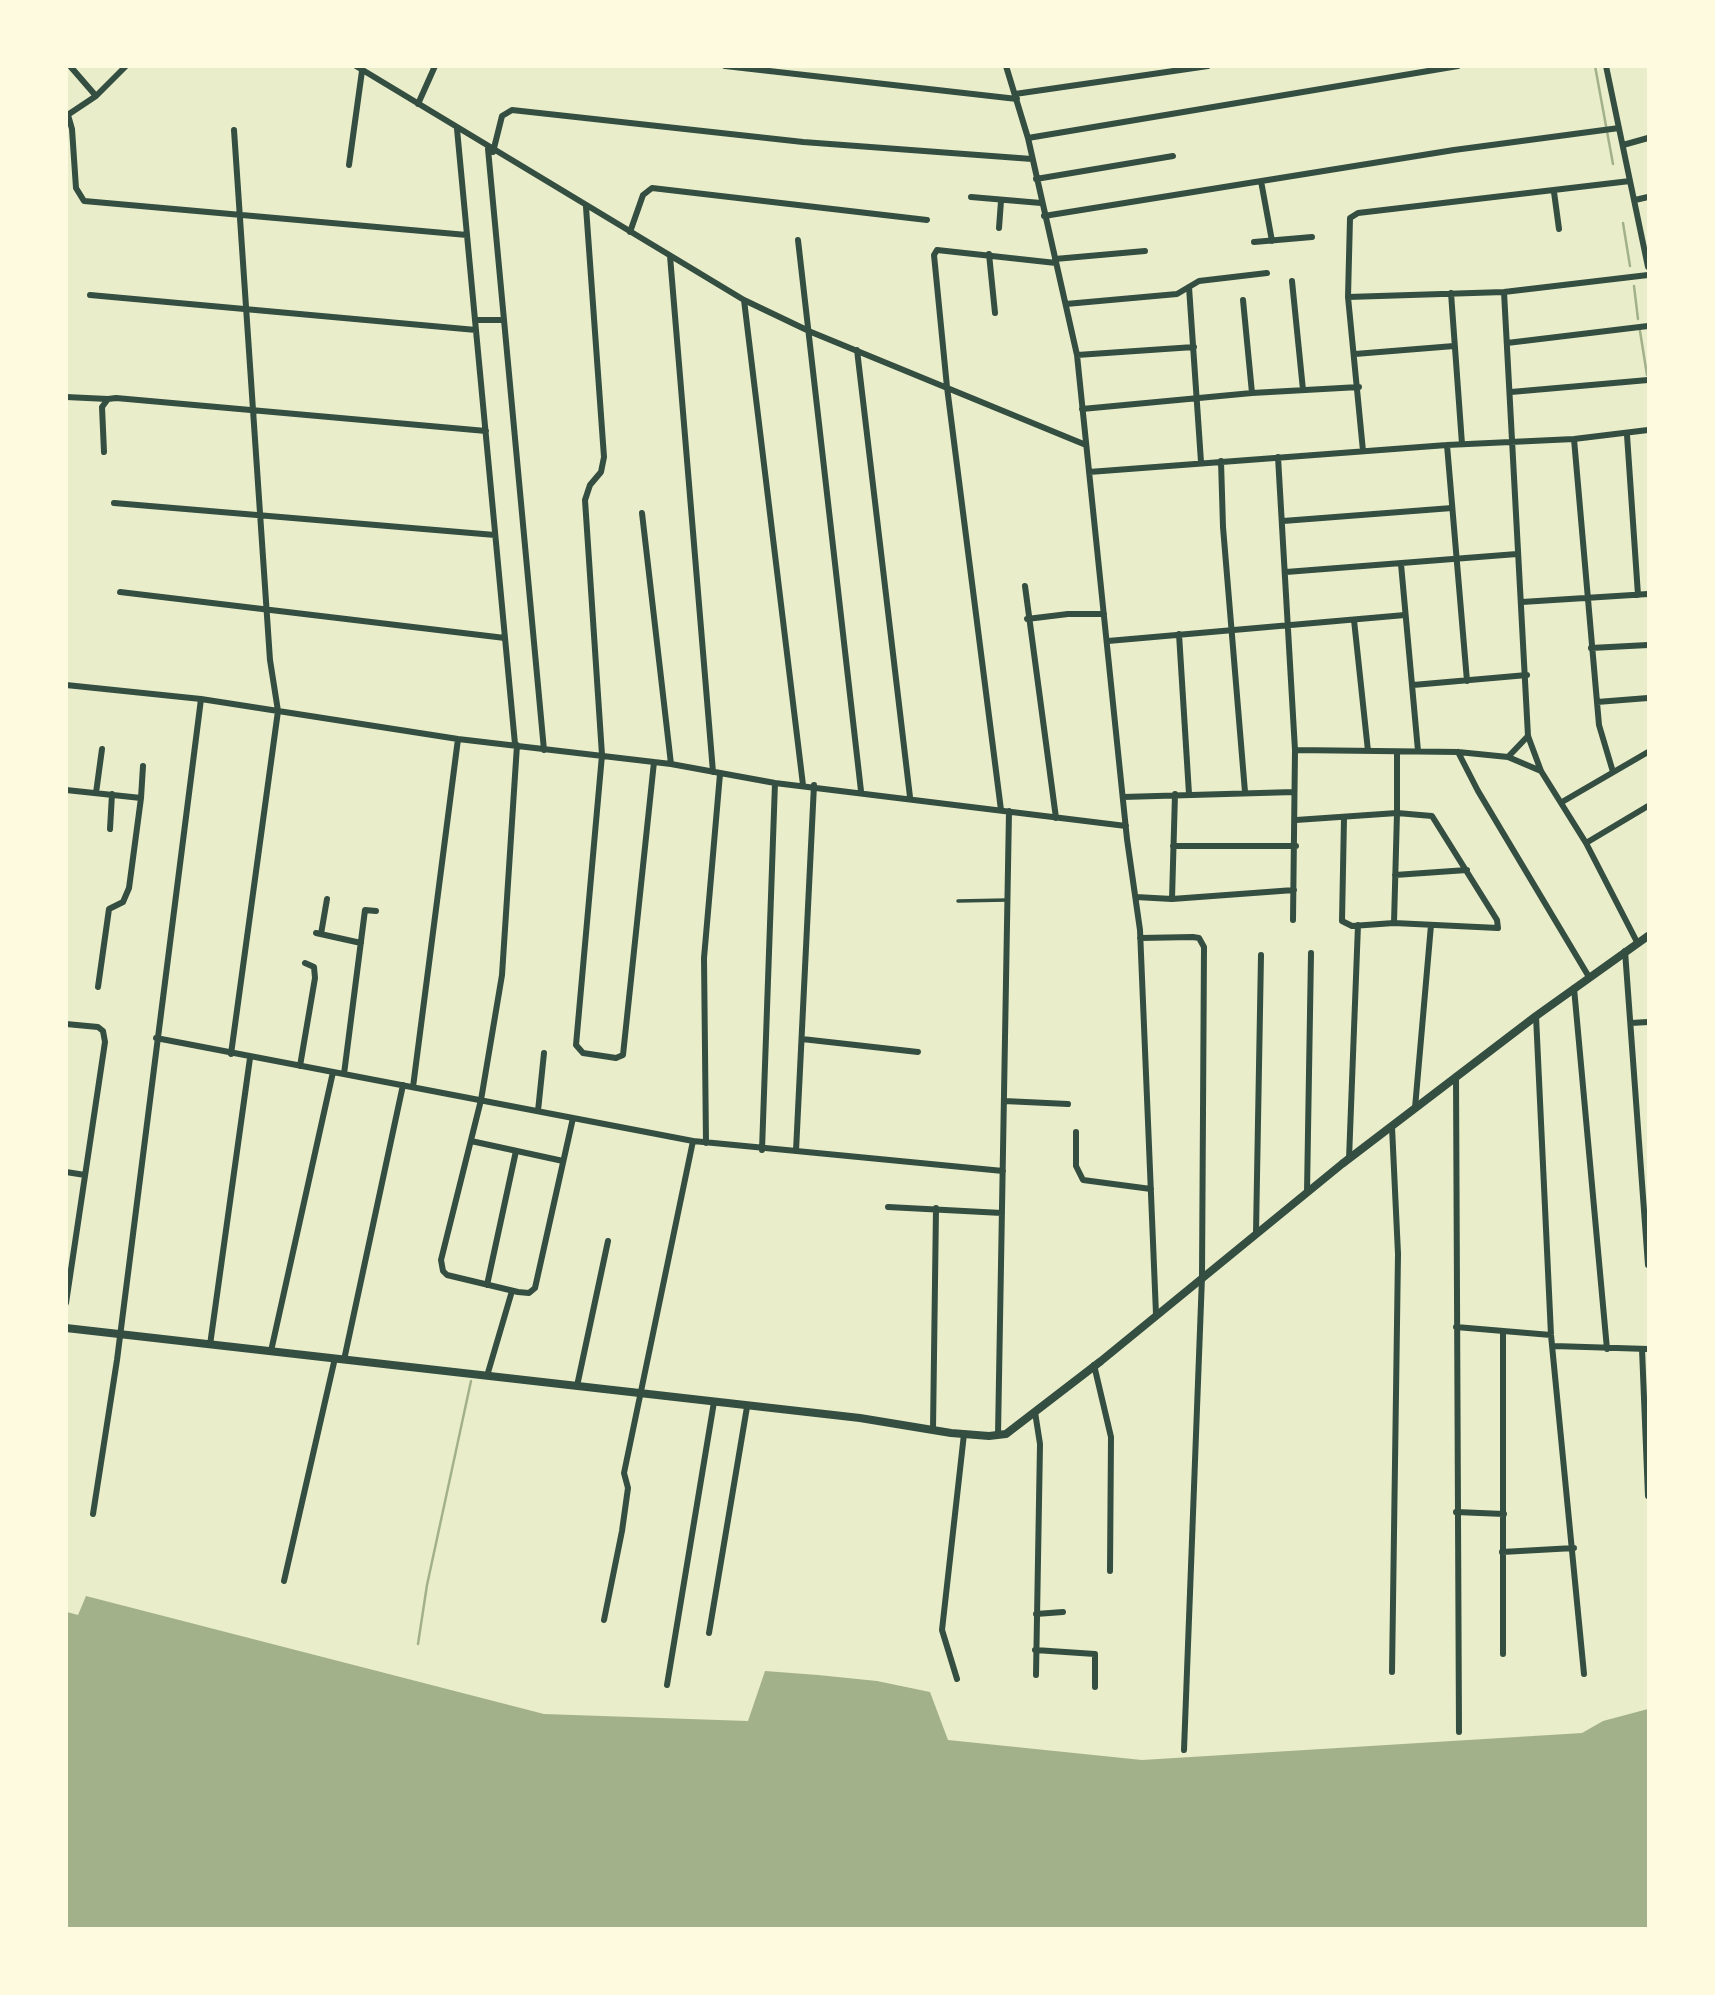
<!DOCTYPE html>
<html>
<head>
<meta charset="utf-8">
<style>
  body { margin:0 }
  #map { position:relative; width:1715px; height:1995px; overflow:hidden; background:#e9edc9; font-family:"Fira Sans",sans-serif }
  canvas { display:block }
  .frame { position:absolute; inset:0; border:68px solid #fefae0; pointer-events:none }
</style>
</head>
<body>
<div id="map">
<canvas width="1715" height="1995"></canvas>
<div class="frame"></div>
</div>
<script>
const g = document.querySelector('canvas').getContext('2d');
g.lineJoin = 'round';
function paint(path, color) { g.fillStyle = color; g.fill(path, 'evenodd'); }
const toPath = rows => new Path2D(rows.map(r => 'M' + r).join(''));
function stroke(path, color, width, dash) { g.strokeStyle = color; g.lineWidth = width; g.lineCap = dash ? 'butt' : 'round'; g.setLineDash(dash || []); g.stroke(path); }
paint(toPath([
  [86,1596,544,1714,748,1721,765,1671,818,1675,877,1681,930,1692,948,1740,1142,1760,1582,1733,1603,1721,1648,1709,1648,1928,67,1928,67,1612,78,1615]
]), '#a3b18a');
stroke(toPath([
  [1595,66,1613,164],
  [1623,223,1630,266],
  [1634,286,1638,319],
  [1640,331,1647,375],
  [418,1644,427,1585,471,1381]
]), '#a3b18a', 2.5);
stroke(toPath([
  [958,901,1007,900]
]), '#344e41', 3.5);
stroke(toPath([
  [70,66,96,96],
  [356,66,744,300,811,332,1086,445],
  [725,66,1017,99],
  [1006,66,1028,138,1077,355,1127,839,1140,930,1156,1314],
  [1606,66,1648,267],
  [1015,94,1208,66],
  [418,104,435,66],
  [68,115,72,129,76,188,84,201,467,235],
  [66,116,96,96,126,66],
  [457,129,515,744],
  [1028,138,1458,66],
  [1623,145,1648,138],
  [493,152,502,116,512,110,803,142,1032,159],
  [349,165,362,71],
  [1036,179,1173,156],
  [1261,181,1272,241],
  [1554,192,1559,229],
  [971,197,1041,203],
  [1635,200,1648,197],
  [586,207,604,457,601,472,590,485,585,500,602,755,576,1045,583,1053,616,1058,623,1055,654,762],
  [1044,216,1454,150,1619,128],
  [999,228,1001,201],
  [630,232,643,195,652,188,927,220],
  [798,240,861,791],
  [1254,242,1312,237],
  [989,254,995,313],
  [670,256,713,772],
  [1055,259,1145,251],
  [1292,281,1303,390],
  [1189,287,1201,462],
  [1504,292,1528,736,1541,771,1586,843,1637,942],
  [1451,293,1462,444],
  [90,295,476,330],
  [1348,297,1504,292,1648,275],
  [744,300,803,785],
  [1243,300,1252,393],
  [1066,304,1177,294,1199,281,1267,273],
  [475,320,504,320,488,149],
  [504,320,544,750],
  [1507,343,1648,326],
  [857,350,910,797],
  [1355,354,1454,346],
  [1077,355,1194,347],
  [1511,392,1648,380],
  [66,397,108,399],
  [1082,409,1252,393,1359,387],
  [1627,435,1638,595],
  [1574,439,1599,725,1613,772],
  [1447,445,1467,681],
  [1363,451,1348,297,1350,218,1358,213,1630,181],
  [104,452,102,407,108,399,116,398,486,431],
  [1278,457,1295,750,1293,920],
  [1221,461,1223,527,1245,792],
  [1089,472,1447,445,1574,439,1648,430],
  [114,503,495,535],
  [642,513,671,764],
  [1283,521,1452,508],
  [1401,564,1418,751],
  [1286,572,1517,554],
  [1025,586,1056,818],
  [120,592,505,638],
  [1522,602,1648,594],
  [1027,619,1068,614,1104,614],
  [1354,620,1368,751],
  [1179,634,1189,794],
  [1108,641,1405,615],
  [1591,648,1648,645],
  [66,685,201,699,458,739,671,764,775,783,1126,826],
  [1413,685,1527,675],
  [1597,702,1648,698],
  [517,745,502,975,481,1100,441,1260,443,1271,447,1275,518,1292,529,1293,535,1288,573,1118],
  [1295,750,1458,752,1508,757,1541,771],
  [1458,752,1478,791,1589,977],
  [1508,757,1528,736],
  [66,790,141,798,129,888,123,902,109,909,98,987],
  [96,793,102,749],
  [1123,797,1294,792],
  [141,798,143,766],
  [1562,802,1648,752],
  [1001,810,947,387,934,255,937,250,1056,263],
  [1344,818,1342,921,1352,926,1394,923],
  [1296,820,1397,813,1432,816,1497,920,1498,928,1394,923,1397,813,1397,752],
  [110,829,112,794],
  [1586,843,1648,806],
  [1173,846,1296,846],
  [1395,875,1467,870],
  [1136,897,1172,899,1294,890],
  [1172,899,1175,794],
  [316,933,361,943],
  [321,934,327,899],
  [1140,938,1193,937,1199,938,1204,947,1202,1277,1184,1750],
  [1625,951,1648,1265],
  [1574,988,1607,1349],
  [1536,1016,1551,1335,1584,1674],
  [1631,1023,1648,1022],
  [66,1024,98,1027,103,1031,105,1042,66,1303],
  [156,1038,693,1141,1003,1171],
  [802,1039,918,1052],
  [231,1054,278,711,270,660,234,130],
  [300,1066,315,978,314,967,305,963],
  [344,1074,365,910,376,911],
  [1456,1076,1459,1732],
  [413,1087,458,739],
  [1004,1101,1068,1104],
  [1415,1108,1431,925],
  [538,1111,544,1053],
  [1076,1132,1076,1166,1083,1180,1151,1189],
  [471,1141,563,1161],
  [706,1143,704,958,720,774],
  [762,1150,775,783],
  [796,1151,814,785],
  [1349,1159,1358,925],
  [66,1172,85,1175],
  [1307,1192,1311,953],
  [888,1207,1002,1213],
  [1256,1233,1261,955],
  [487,1285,516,1151],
  [1456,1327,1551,1335],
  [1503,1332,1503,1654],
  [210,1345,250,1058],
  [1554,1346,1648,1349],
  [1642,1349,1648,1496],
  [271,1351,333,1072],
  [344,1360,403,1085],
  [1094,1365,1111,1437,1110,1571],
  [487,1376,512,1291],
  [577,1386,608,1241],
  [1035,1412,1040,1444,1036,1675],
  [933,1430,936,1208],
  [998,1435,1009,811],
  [1456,1512,1504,1514],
  [93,1514,117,1360,201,699],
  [1502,1552,1574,1548],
  [284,1581,335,1358],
  [1036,1614,1063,1612],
  [604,1620,622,1531,628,1488,624,1473,693,1141],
  [709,1633,747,1407],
  [1035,1650,1095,1654,1095,1687],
  [1392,1672,1398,1254,1392,1127],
  [957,1679,942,1630,964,1434],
  [667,1685,714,1402]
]), '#344e41', 6);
stroke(toPath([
  [66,1328,860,1418,951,1433,989,1436,1006,1434,1101,1361,1342,1164,1536,1016,1648,936]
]), '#344e41', 8);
</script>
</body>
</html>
